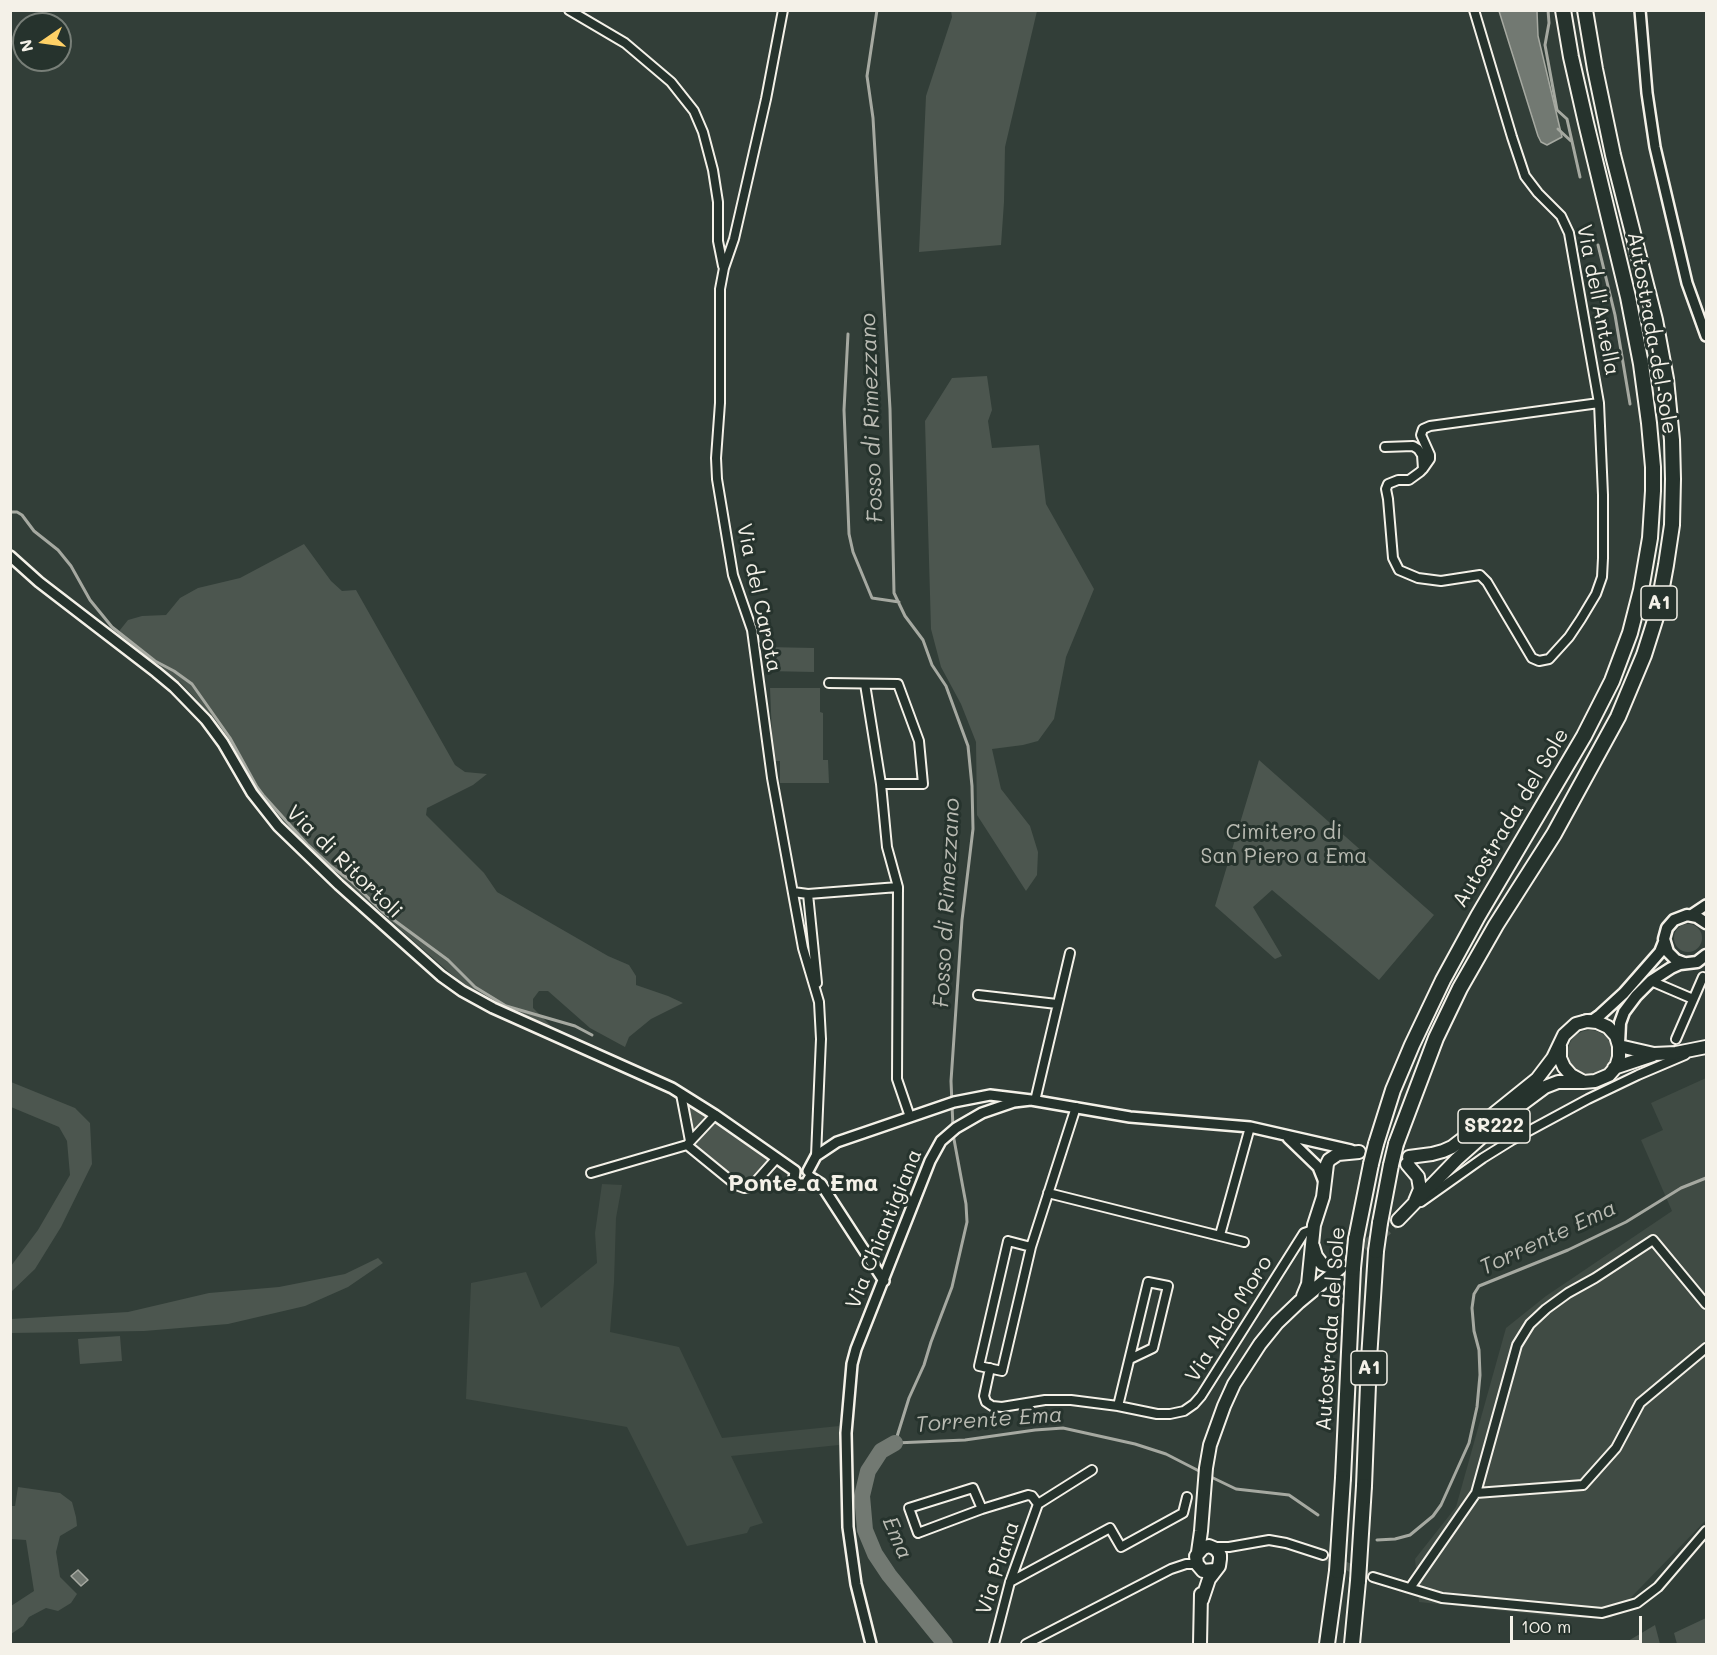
<!DOCTYPE html>
<html>
<head>
<meta charset="utf-8">
<style>
  body { margin:0 }
  #map { position:relative; width:1717px; height:1655px; overflow:hidden; background:#323e38; font-family:Mali,sans-serif }
  canvas { display:block }
  .frame { position:absolute; inset:0; border:12px solid #f4f1e8; pointer-events:none }
  .north { position:absolute; left:12px; top:12px; width:60px; height:60px; box-sizing:border-box; background:#26332d; border:2px solid #787f78; border-radius:50%; rotate:257deg; font-size:16px; font-weight:700; line-height:24px; text-align:center; color:#f4f1e8 }
  .north::after { content:''; display:block; margin:auto; width:21px; height:27px; background:#ffd166; clip-path:polygon(50% 0,100% 100%,50% 72%,0 100%) }
  .scale { position:absolute; left:1510px; top:1616px; width:132px; height:27px; box-sizing:border-box; border:3px solid #f4f1e8; border-top:0; padding-left:8px; font-size:18px; line-height:21px; white-space:nowrap; color:#f4f1e8; -webkit-text-stroke:4px #26332d; paint-order:stroke }
</style>
</head>
<body>
<div id="map">
<canvas width="1717" height="1655"></canvas>
<div class="frame"></div>
<div class="north">N</div>
<div class="scale">100 m</div>
</div>
<script>
const g = document.querySelector('canvas').getContext('2d');
g.lineJoin = 'round';
function paint(path, color) { g.fillStyle = color; g.fill(path, 'evenodd'); }
const toPath = rows => new Path2D(rows.map(r => 'M' + r).join(''));
function stroke(path, color, width, dash) { g.strokeStyle = color; g.lineWidth = width; g.lineCap = dash ? 'butt' : 'round'; g.setLineDash(dash || []); g.stroke(path); }
function drawText(font, color, halo, rows, align = 'center') {
  g.font = font + ' Mali,sans-serif'; g.lineWidth = 6; g.setLineDash([]); g.textBaseline = 'middle'; g.strokeStyle = halo; g.fillStyle = color; for (const [text, x, y, turn = 0] of rows) {
    g.save(); g.translate(x, y); g.rotate((+turn || 0) * Math.PI / 180); g.textAlign = isNaN(turn) ? turn : align; if (halo) g.strokeText(text, 0, 0); g.fillText(text, 0, 0); g.restore();
  }
}
paint(toPath([
  [1706,1078,1706,1520,1611,1618,1571,1618,1419,1602,1415,1559,1456,1507,1506,1328,1546,1296,1672,1211,1641,1140,1663,1130,1651,1103],
  [602,1184,622,1185,616,1218,614,1282,610,1332,679,1347,722,1438,839,1426,839,1445,731,1456,763,1523,750,1527,747,1533,687,1546,627,1427,466,1399,471,1283,526,1272,541,1308,597,1263,595,1233]
]), '#404b44');
paint(toPath([
  [951,11,1037,11,1005,147,1004,202,1001,245,919,252,926,96,952,17],
  [987,376,992,410,988,421,992,448,1039,445,1046,504,1094,589,1066,657,1054,719,1038,741,1023,745,992,749,1001,789,1030,826,1038,852,1037,875,1026,891,977,815,976,742,961,704,941,667,931,629,925,421,952,378],
  [304,544,331,581,342,591,356,590,455,765,465,772,487,774,473,785,427,808,426,815,484,873,497,892,608,956,629,965,636,976,636,985,668,996,683,1003,651,1019,629,1037,625,1047,590,1028,548,991,539,991,533,999,533,1008,551,1026,480,996,458,980,298,840,284,825,248,779,231,748,195,698,180,682,116,635,128,620,142,616,166,615,180,598,198,588,240,578],
  [766,647,814,648,814,672,766,671],
  [770,688,820,688,820,712,823,713,823,760,828,760,829,783,780,783,780,761,773,761],
  [1259,760,1434,915,1379,980,1272,890,1253,907,1282,956,1275,959,1215,906],
  '1674 938a14 14 0 1 1 28 0a14 14 0 1 1-28 0Z',
  '1568 1052a22 22 0 1 1 44 0a22 22 0 1 1-44 0Z',
  [11,1082,75,1108,90,1123,92,1164,61,1227,35,1269,11,1292,11,1266,38,1230,70,1175,67,1141,59,1127,11,1107],
  [689,1105,707,1115,694,1129],
  [715,1121,770,1162,750,1183,741,1181,695,1146],
  [378,1258,383,1263,348,1287,305,1306,228,1324,144,1331,11,1333,11,1319,128,1312,209,1293,279,1287,345,1274],
  [120,1336,122,1361,80,1364,78,1339],
  [18,1487,60,1493,72,1502,76,1517,77,1526,60,1536,56,1552,60,1577,77,1594,71,1603,58,1611,46,1608,29,1617,23,1626,11,1634,11,1606,34,1591,26,1540,11,1539,11,1506,15,1506],
  [1706,1618,1706,1644,1677,1644,1674,1633],
  [1655,1625,1660,1644,1623,1644]
]), '#4c564f');
const water = toPath([
  [1499,11,1537,11,1538,36,1562,137,1547,145,1541,142,1538,136,1499,11],
  [78,1570,88,1580,81,1586,71,1576,78,1570]
]);
paint(water, '#727972');
stroke(water, '#a6a9a1', 1.5);
stroke(toPath([
  [877,10,867,76,873,118,890,409,894,593,905,616,923,640,932,665,946,686,968,746,972,786,973,829,962,920,951,1081,953,1128],
  [1548,10,1549,23,1545,45,1557,110,1567,119,1580,177],
  [1558,129,1571,141],
  [1598,245,1615,315,1630,404],
  [848,334,844,410,849,534,853,552,872,598,899,602],
  [10,512,17,512,22,515,34,531,58,550,71,566,90,600,112,627,155,661,174,671,192,684,230,738,257,787,263,795,307,844,332,867,351,881,383,912,448,960,475,987,506,1006,575,1026,592,1035],
  [953,1134,966,1204,967,1222,952,1287,931,1342,924,1365,909,1398,895,1443,965,1440,1035,1430,1063,1428,1135,1444,1166,1454,1203,1473],
  [1209,1476,1236,1489,1289,1495,1318,1515],
  [1377,1540,1395,1539,1410,1535,1433,1516,1441,1505,1469,1443,1477,1407,1480,1375,1479,1350,1474,1331,1472,1308,1474,1294,1479,1286,1568,1250,1626,1222,1681,1188,1706,1178]
]), '#a6a9a1', 3);
stroke(toPath([
  [895,1443,881,1451,868,1471,862,1496,865,1530,875,1554,889,1575,945,1644]
]), '#727972', 16);
stroke(toPath([
  [1323,1555,1359,1572,1373,1577]
]), '#4f5952', 8, [8, 4]);
stroke(toPath([
  [1366,1153,1400,1160,1407,1164],
  [1350,1259,1398,1220]
]), '#4f5952', 12, [12, 6]);
const minor = toPath([
  [569,10,625,43,671,82,694,111,703,132,713,170,718,202,718,241,723,266],
  [783,10,766,99,734,239,724,268,720,289,720,403,716,458,717,479,733,575,752,630,772,778,803,948,819,1002,821,1039,816,1156],
  [1385,447,1413,446,1418,449,1422,455,1423,469,1420,472,1409,480,1398,480,1388,484,1386,489,1388,499,1393,558,1399,570,1418,578,1441,581,1480,575,1487,582,1532,658,1539,661,1549,659,1569,637,1581,619,1596,594,1602,577,1603,558,1603,495,1599,403,1569,233,1561,216,1538,193,1525,176,1512,137,1474,10],
  [1423,469,1430,459,1430,455,1421,435,1423,429,1430,426,1599,403],
  [829,683,898,684,919,741,923,784,881,784],
  [865,684,881,784,887,847,898,887,897,1079,910,1117],
  [793,892,808,894,898,887],
  [808,894,817,983],
  [1651,981,1693,999],
  [978,995,1057,1004],
  [1676,1039,1703,977],
  [681,1094,690,1141],
  [1035,1101,1070,953],
  [715,1115,687,1145,736,1185,744,1188,751,1187,776,1159],
  [591,1173,687,1145],
  [1048,1193,1244,1242],
  [1421,1202,1483,1158,1512,1140,1588,1099,1638,1075,1685,1055],
  [1220,1235,1250,1127],
  [1008,1241,1031,1247,1002,1371,979,1366,1008,1241],
  [1031,1247,1076,1107],
  [990,1368,984,1396,986,1402,992,1406,1002,1407,1045,1400,1071,1400,1118,1406,1157,1414,1170,1414,1184,1411,1194,1404,1201,1396,1304,1233,1310,1231,1313,1234],
  [1118,1406,1148,1282,1168,1286,1153,1348,1130,1359],
  [1476,1493,1517,1345,1530,1324,1546,1309,1568,1293,1595,1278,1653,1240,1706,1304],
  [982,1509,973,1488,909,1508,918,1533,982,1509,1028,1495,1032,1496,1038,1504],
  [1214,1547,1229,1547,1269,1540,1286,1543,1323,1555],
  [1373,1577,1442,1598,1602,1613,1637,1603,1658,1587,1706,1531],
  [1010,1582,1110,1528,1121,1547,1183,1513,1187,1497],
  [1410,1588,1476,1493,1583,1485,1616,1448,1640,1403,1706,1348],
  [994,1644,1010,1582,1038,1504,1092,1470],
  [1026,1644,1171,1569,1186,1564,1197,1564]
]);
const tertiary = toPath([
  [1640,10,1647,93,1655,147,1687,283,1706,336],
  [10,556,39,582,156,672,174,687,206,720,223,743,252,793,278,826,339,885,441,976,462,991,493,1008,672,1088,715,1115,795,1171],
  [1691,915,1706,905],
  [1288,1138,1318,1167,1324,1182],
  [795,1171,794,1179,798,1184,806,1184,810,1177],
  [808,1171,816,1156,837,1142,954,1102,990,1095,1031,1100,1130,1117,1250,1127,1351,1150],
  [810,1177,821,1184,884,1281],
  [871,1644,856,1584,848,1527,846,1433,852,1364,856,1349,930,1161,941,1141,956,1128,982,1113,1014,1102,1031,1100]
]);
const secondary = toPath([
  [1684,963,1676,960,1668,952,1664,939,1667,928,1674,920,1687,915,1697,917,1706,923],
  [1585,1021,1593,1020,1600,1015,1624,993,1660,952,1664,942],
  [1619,1044,1620,1023,1624,1012,1636,996,1651,981,1671,968,1680,964,1697,962,1706,955]
]);
const primary = toPath([
  [1560,1046,1560,1058,1564,1067,1571,1075,1582,1081],
  [1619,1046,1654,1054,1676,1053,1706,1047],
  [1614,1068,1653,1055],
  [1407,1164,1418,1177,1420,1189,1415,1201],
  [1398,1220,1457,1159,1502,1119,1545,1087,1558,1082,1583,1082,1595,1081,1609,1075,1616,1067,1619,1057,1619,1046,1616,1036,1608,1027,1597,1022,1587,1021,1576,1024,1564,1035,1553,1058,1537,1079,1465,1137,1452,1147,1443,1151,1432,1154,1409,1157],
  [1313,1246,1316,1256,1322,1264,1331,1267,1340,1266],
  [1303,1296,1308,1284,1314,1225,1323,1197,1327,1164,1329,1160,1338,1154,1359,1152],
  [1198,1552,1201,1531,1206,1468,1210,1445,1224,1406,1234,1384,1260,1344,1277,1323,1299,1302,1340,1268],
  [1202,1600,1209,1579,1219,1566,1220,1559,1220,1555,1216,1549,1209,1546,1203,1548,1196,1556,1197,1564,1203,1571,1214,1570],
  [1200,1644,1201,1594]
]);
const motorway = toPath([
  [1376,1144,1393,1090,1412,1045,1443,980,1478,916,1584,736,1612,681,1630,633,1641,590,1650,538,1653,491,1653,467,1649,423,1641,364,1628,297,1586,123,1571,57,1563,10],
  [1396,1144,1436,1038,1460,988,1496,925,1554,834,1618,717,1644,655,1657,614,1666,565,1672,525,1673,479,1672,440,1666,379,1655,320,1613,155,1595,69,1585,10],
  [1380,1223,1391,1165],
  [1356,1239,1371,1164],
  [1343,1478,1353,1268],
  [1364,1486,1369,1359,1376,1251],
  [1327,1644,1337,1571],
  [1352,1644,1358,1581]
]);
stroke(minor, '#f4f1e8', 12);
stroke(tertiary, '#f4f1e8', 14);
stroke(secondary, '#f4f1e8', 15);
stroke(primary, '#f4f1e8', 16);
stroke(motorway, '#f4f1e8', 18);
stroke(minor, '#26332d', 8);
stroke(tertiary, '#26332d', 9);
stroke(secondary, '#26332d', 10);
stroke(primary, '#26332d', 12);
stroke(motorway, '#26332d', 14);
const motorwayBridge = toPath([
  [1371,1164,1376,1144],
  [1391,1165,1396,1144],
  [1376,1251,1380,1223],
  [1353,1268,1356,1239],
  [1337,1571,1343,1478],
  [1358,1581,1364,1486]
]);
stroke(motorwayBridge, '#f4f1e8', 18, []);
stroke(motorwayBridge, '#26332d', 14);
for (const [x, y, w] of [
  [1659,603,36],
  [1494,1126,72],
  [1369,1368,36]
]) { const box = new Path2D(); box.roundRect(x - w / 2, y - 17, w, 34, 4.5); g.fillStyle = '#26332d'; g.fill(box); stroke(box, '#f4f1e8', 1.5); }
drawText('bold 20px', '#f4f1e8', null, [
  ["A1",1659,603],
  ["SR222",1494,1126],
  ["A1",1369,1368]
]);
drawText('21px', '#f4f1e8', '#26332d', [
  ["Via dell'Antella",1598,300,79],
  ["Autostrada del Sole",1652,333,80],
  ["Via del Carota",759,598,78],
  ["Autostrada del Sole",1511,818,-59],
  ["Via di Ritortoli",344,862,44],
  ["Via Chiantigiana",884,1229,-68],
  ["Via Aldo Moro",1229,1319,-58],
  ["Autostrada del Sole",1331,1329,-86],
  ["Via Piana",998,1568,-72]
]);
drawText('21px', '#b9bbb2', '#26332d', [
  ["Cimitero di",1284,833],
  ["San Piero a Ema",1284,857]
]);
drawText('italic 22px', '#babbb3', '#26332d', [
  ["Fosso di Rimezzano",872,418,-92],
  ["Fosso di Rimezzano",947,903,-87],
  ["Torrente Ema",1548,1238,-25],
  ["Torrente Ema",989,1420,-4],
  ["Ema",897,1538,66]
]);
drawText('bold 24px', '#f4f1e8', '#26332d', [
  ["Ponte a Ema",803,1184]
]);
</script>
</body>
</html>
